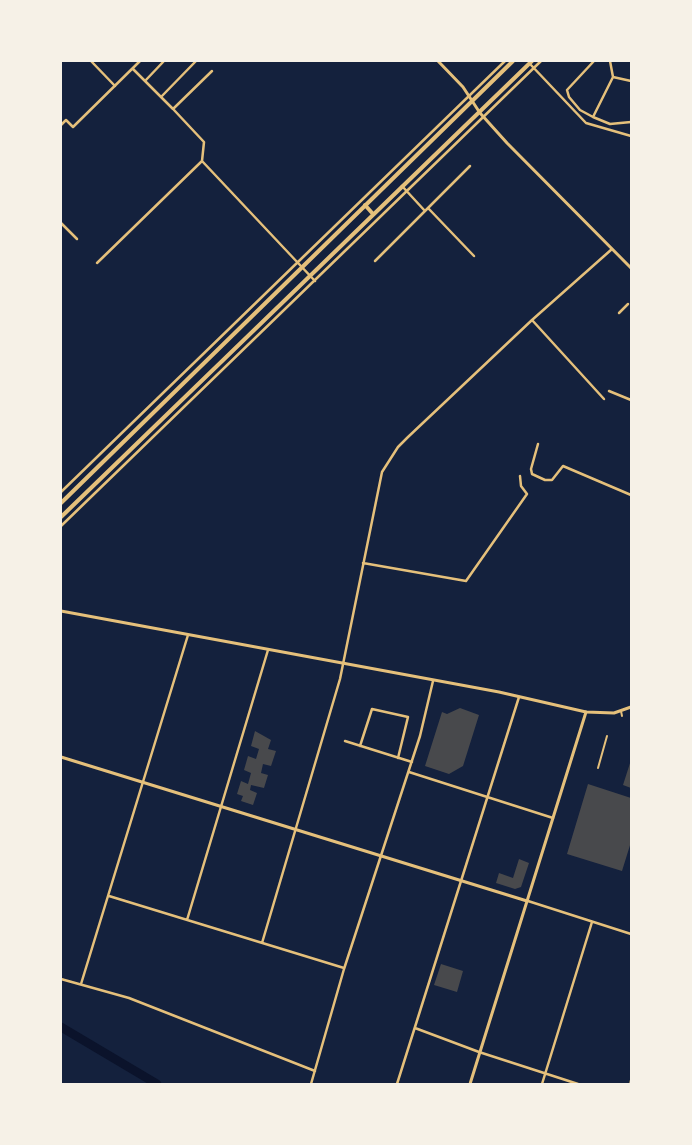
<!DOCTYPE html>
<style>
body{margin:0}
#map{position:relative;width:692px;height:1145px;overflow:hidden;background:#14213d;font-family:"Roboto Condensed",sans-serif}
canvas{display:block}
.frame{position:absolute;inset:0;border:62px solid #f6f1e7;pointer-events:none}
</style>
<div id="map">
<canvas width="692" height="1145"></canvas>
<div class="frame"></div>
</div>
<script>
const c = document.querySelector('canvas').getContext('2d');
c.lineJoin = 'round';
const shape = rows => new Path2D(rows.map(r => 'M' + r).join(''));
function strokePath(path, color, width, dash) { c.strokeStyle = color; c.lineWidth = width; c.lineCap = dash ? 'butt' : 'round'; c.setLineDash(dash || []); c.stroke(path); }
function paint(path, color) { c.fillStyle = color; c.fill(path, 'evenodd'); }
const river = shape([
 [61,1027,157,1084]
]);
const building = shape([
 [460,708,479,715,463,766,449,774,425,766,442,712,447,714],
 [255,731,271,740,268,749,276,751,271,766,263,764,261,773,268,775,264,788,251,785,250,790,257,793,253,805,241,801,243,796,237,794,241,781,248,784,251,773,244,770,248,756,256,759,259,749,251,746],
 [631,760,631,788,623,785],
 [588,784,631,798,631,842,622,871,567,854],
 [519,859,529,863,521,887,515,889,496,883,499,873,513,878],
 [441,964,463,971,457,992,434,985]
]);
const pedestrian = shape([
 [621,711,622,716],
 [598,768,607,736]
]);
const minor = shape([
 [91,61,115,86],
 [594,61,567,90,569,97,580,110,593,117,610,124,631,122],
 [530,64,586,123,631,136],
 [133,69,173,109,212,71],
 [613,77,631,81],
 [145,81,164,61],
 [161,97,196,61],
 [174,110,204,142,202,161],
 [593,117,613,77,610,61],
 [61,125,66,120,73,127,140,61],
 [402,186,425,211],
 [428,208,474,256],
 [61,223,77,239],
 [375,261,470,166],
 [97,263,202,161,315,281],
 [619,313,628,304],
 [532,320,604,399],
 [609,391,631,400],
 [538,444,531,469,532,474,545,480,552,480,563,466,631,495],
 [61,492,505,61],
 [61,526,541,61],
 [363,563,466,581,527,494,521,486,520,476],
 [345,741,412,762],
 [360,746,372,709,408,717,398,758],
 [409,772,553,818],
 [109,896,344,968],
 [528,901,631,934],
 [187,920,268,650],
 [262,943,340,679,382,472,398,447,408,437,532,320,612,249],
 [61,979,129,998,315,1071],
 [81,984,188,635],
 [415,1028,479,1052,578,1084],
 [311,1084,344,969,420,736,433,681],
 [397,1084,519,697],
 [542,1084,592,922]
]);
const tertiary = shape([
 [438,61,463,87,480,113,507,143,631,268],
 [61,757,527,901],
 [470,1084,586,712]
]);
const secondary = shape([
 [61,611,499,692,586,712,614,713,631,707]
]);
const primary = shape([
 [61,503,513,61],
 [61,517,532,61]
]);
const trunk = shape([
 [365,205,373,214]
]);
const rail = shape([
 [629,1084,631,1078]
]);
strokePath(river, '#0b132b', 9);
paint(building, '#48494c');
strokePath(pedestrian, '#e5c07b', 2);
strokePath(minor, '#e5c07b', 2.5);
strokePath(tertiary, '#e5c07b', 3);
strokePath(secondary, '#e5c07b', 3);
strokePath(primary, '#e5c07b', 4);
strokePath(trunk, '#e5c07b', 4);
strokePath(rail, '#918062', 1);
</script>
